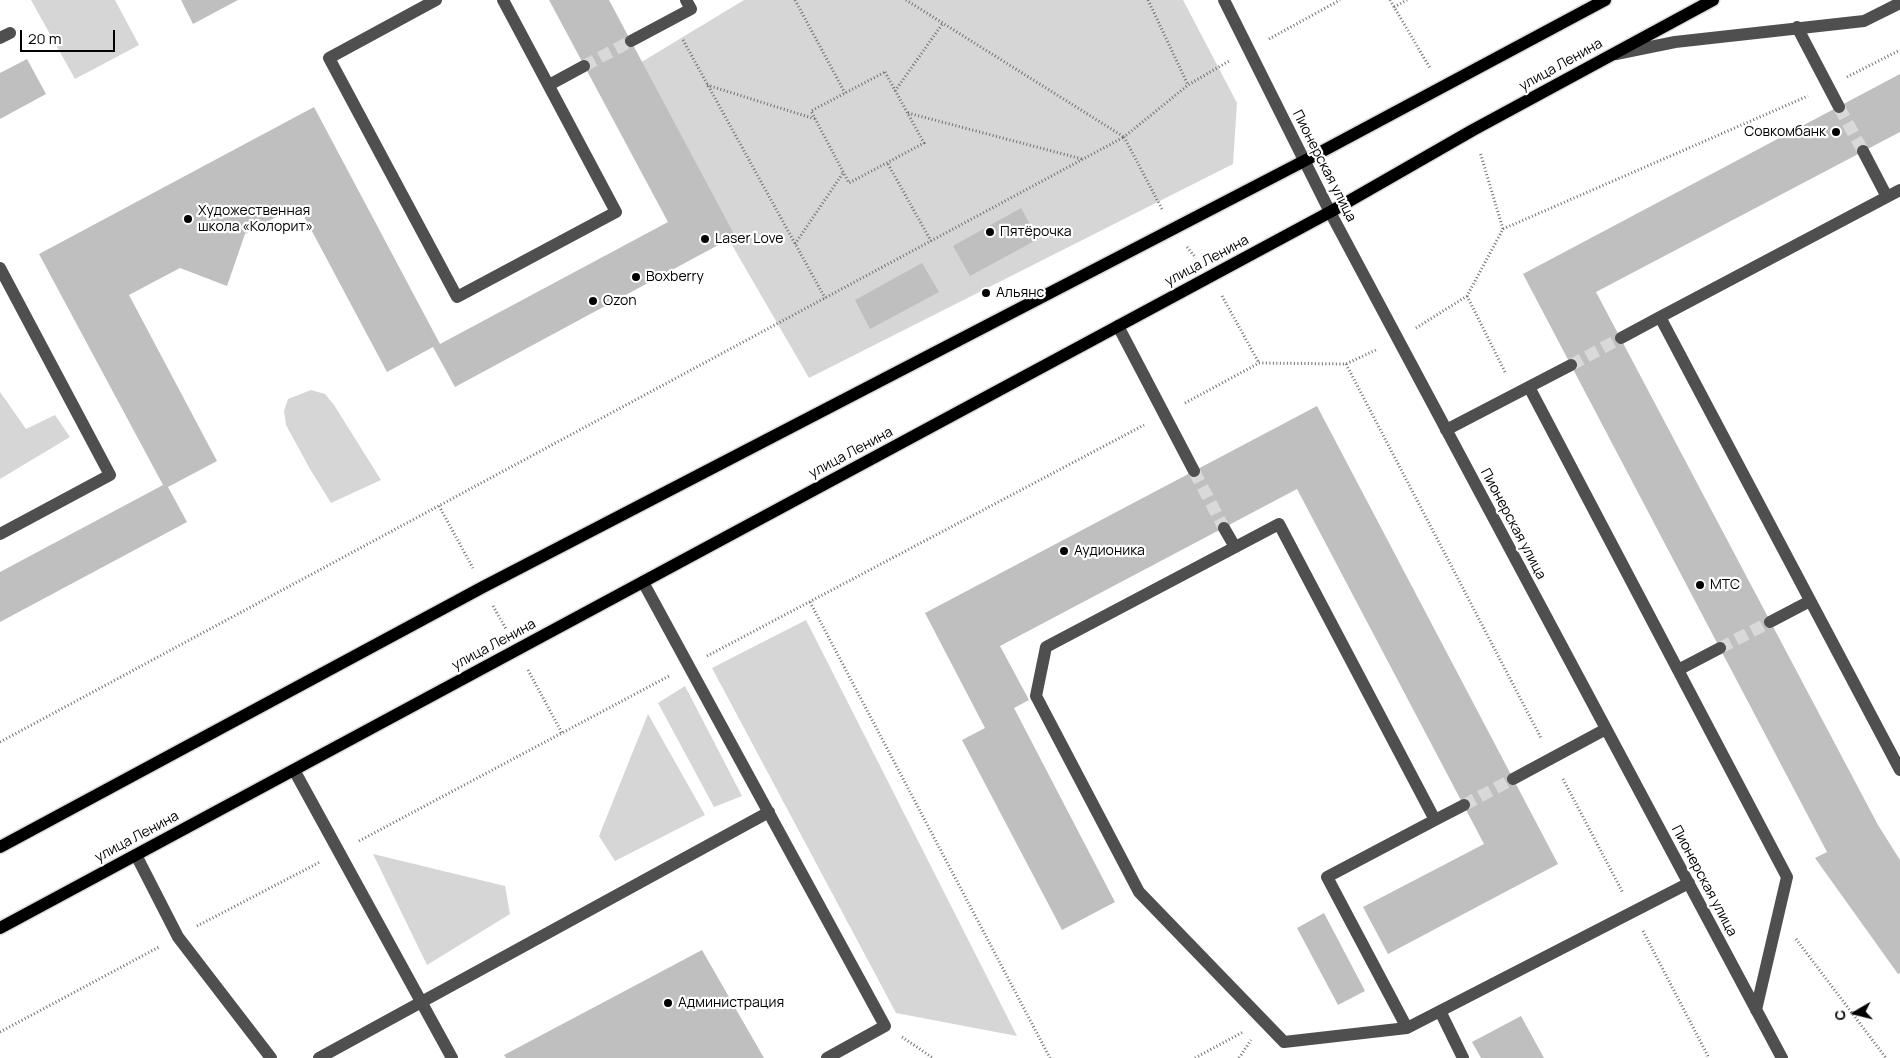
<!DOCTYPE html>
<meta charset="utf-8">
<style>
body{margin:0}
#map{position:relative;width:1900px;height:1058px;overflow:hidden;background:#fff;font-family:Manrope,sans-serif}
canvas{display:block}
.north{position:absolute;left:1830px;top:988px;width:50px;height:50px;-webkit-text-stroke:4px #fff;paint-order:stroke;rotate:262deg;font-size:14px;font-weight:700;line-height:20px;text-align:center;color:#000}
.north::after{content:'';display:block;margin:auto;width:18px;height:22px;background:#000;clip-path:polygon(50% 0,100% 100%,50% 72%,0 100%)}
.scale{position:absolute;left:20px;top:30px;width:95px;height:22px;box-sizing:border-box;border:2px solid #000;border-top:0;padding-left:6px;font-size:15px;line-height:18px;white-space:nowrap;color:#000;-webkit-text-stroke:4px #fff;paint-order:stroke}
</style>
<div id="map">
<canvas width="1900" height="1058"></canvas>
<div class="north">С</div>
<div class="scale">20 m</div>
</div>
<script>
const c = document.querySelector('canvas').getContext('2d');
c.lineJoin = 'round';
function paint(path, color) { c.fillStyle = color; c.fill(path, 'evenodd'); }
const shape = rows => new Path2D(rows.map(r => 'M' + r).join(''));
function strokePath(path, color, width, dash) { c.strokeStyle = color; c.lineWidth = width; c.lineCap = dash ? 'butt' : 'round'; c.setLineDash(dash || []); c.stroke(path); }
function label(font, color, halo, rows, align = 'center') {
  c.font = font + ' Manrope,sans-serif'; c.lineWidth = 4.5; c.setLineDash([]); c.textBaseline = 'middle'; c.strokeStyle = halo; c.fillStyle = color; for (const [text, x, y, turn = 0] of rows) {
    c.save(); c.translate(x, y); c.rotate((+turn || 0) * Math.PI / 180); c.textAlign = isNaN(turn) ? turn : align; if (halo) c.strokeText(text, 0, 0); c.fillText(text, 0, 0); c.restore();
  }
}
const green = shape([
 [31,0,115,0,139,45,75,79],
 [744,0,1183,0,1237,103,1233,164,809,378,630,69],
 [311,390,325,394,334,405,381,480,331,503,310,469,286,425,284,411,288,399],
 [0,392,26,429,55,415,70,437,0,479],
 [806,620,1017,1036,896,1013,712,668],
 [685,686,742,796,714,807,658,703],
 [648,714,705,815,615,861,599,836],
 [373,854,505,886,510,914,427,965]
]);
const building = shape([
 [181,0,238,0,193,24],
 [549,0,609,0,735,236,455,387,433,347,387,372,298,205,245,234,227,286,180,268,129,295,217,461,168,487,187,522,0,622,0,572,163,485,39,254,314,107,440,344,668,222],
 [27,59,46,94,0,119,0,73],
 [1900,74,1900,132,1596,292,1878,825,1900,860,1900,973,1898,974,1815,858,1827,852,1523,274],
 [1021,208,1038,239,970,276,953,246],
 [922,263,939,292,870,329,855,300],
 [1317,406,1558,864,1388,954,1363,907,1484,844,1297,489,1000,646,1029,700,1014,708,1115,902,1062,930,962,740,985,728,925,613],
 [1324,913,1365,991,1338,1005,1297,928],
 [702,950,764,1058,506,1058,504,1055],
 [1521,1016,1544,1058,1481,1058,1472,1042]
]);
const minorTunnel = shape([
 [584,66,631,41],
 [1839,107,1863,151],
 [1571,365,1621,338],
 [1194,471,1224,528],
 [1720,648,1770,622],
 [1464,805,1513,779]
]);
const path = shape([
 [795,0,845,93],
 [1148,0,1188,85],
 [1390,0,1430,68],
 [1394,7,1407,0],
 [1269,39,1340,0],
 [683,40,825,298],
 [885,72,924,143,849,183,811,111,885,72],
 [1847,77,1900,50],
 [707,85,815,119],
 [895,91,943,23],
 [908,113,1082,159],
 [888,164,931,241],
 [1162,209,1124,137,1188,85,1229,61],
 [1503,229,1808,96],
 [795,244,843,173],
 [1187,247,1196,258],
 [1222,296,1259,363],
 [1467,296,1506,374],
 [1416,328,1467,296,1503,229,1480,152],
 [1346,364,1541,738],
 [1185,403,1259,363,1346,364,1378,349],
 [439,506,473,568],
 [810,602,1050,1058],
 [493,606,506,629],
 [707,656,1144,425],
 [528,670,562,733],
 [0,742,1124,137,906,0],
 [1563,779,1623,893],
 [359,841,669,676],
 [197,926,320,862],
 [1643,931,1709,1058],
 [1796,939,1886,1058],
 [0,1032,159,947],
 [902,1037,933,1058],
 [1195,1058,1243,1032],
 [1239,1058,1251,1040]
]);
const minor = shape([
 [436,0,329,58,457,297,616,212,503,0],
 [1224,0,1330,212,1782,1058],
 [1797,27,1839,107],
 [0,38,10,33],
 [631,41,691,9,686,0],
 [1616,54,1675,42,1864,21,1900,3],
 [549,85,584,66],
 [1863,151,1887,197],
 [1900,190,1660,317,1900,770],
 [0,268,110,475,0,534],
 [1118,326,1194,471],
 [1621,338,1660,317],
 [1529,387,1787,877,1756,1010],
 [1446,430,1571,365],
 [1224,528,1235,547],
 [643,582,885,1026,827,1058],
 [1770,622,1810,601],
 [1678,670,1720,648],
 [294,770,452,1058],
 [1513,779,1606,729],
 [1435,820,1464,805],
 [136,855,178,937,271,1058],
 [1440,1011,1463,1058],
 [1407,1028,1327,877,1435,820,1279,524,1046,647,1036,696,1139,892,1284,1042,1407,1028,1689,883],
 [319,1058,769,812]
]);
const major = shape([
 [0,847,483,587,1304,161,1605,0],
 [0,928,1330,212,1473,130,1713,0]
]);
const markers = [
 [1836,132,5,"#000"],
 [188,219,5,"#000"],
 [990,232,5,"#000"],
 [705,239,5,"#000"],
 [636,277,5,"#000"],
 [986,293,5,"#000"],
 [593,301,5,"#000"],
 [1064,551,5,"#000"],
 [1700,585,5,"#000"],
 [668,1003,5,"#000"]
];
const streetNames = [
 ["улица Ленина",1561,65,-29],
 ["Пионерская улица",1324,166,63],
 ["улица Ленина",1207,261,-28],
 ["улица Ленина",851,453,-28],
 ["Пионерская улица",1513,524,62],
 ["улица Ленина",494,645,-28],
 ["улица Ленина",137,837,-28],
 ["Пионерская улица",1704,881,62]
];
const poiNames = [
 ["Совкомбанк",1826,132,"right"],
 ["Художественная",198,211],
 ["школа «Колорит»",198,227],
 ["Пятёрочка",1000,232],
 ["Laser Love",715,239],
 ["Boxberry",646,277],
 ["Альянс",996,293],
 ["Ozon",603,301],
 ["Аудионика",1074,551],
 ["МТС",1710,585],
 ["Администрация",678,1003]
];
paint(green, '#d6d6d6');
paint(building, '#bfbfbf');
strokePath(minorTunnel, '#d9d9d9', 12, [12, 6]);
strokePath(major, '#dbdbdb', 15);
strokePath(path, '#717171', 3, [1, 2.5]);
strokePath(minor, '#4f4f4f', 12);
strokePath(major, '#000', 12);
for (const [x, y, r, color] of markers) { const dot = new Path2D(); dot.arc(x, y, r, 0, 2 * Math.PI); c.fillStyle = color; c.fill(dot); strokePath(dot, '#fff', 2); }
label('14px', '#000', '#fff', streetNames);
label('14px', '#000', '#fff', poiNames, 'left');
</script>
